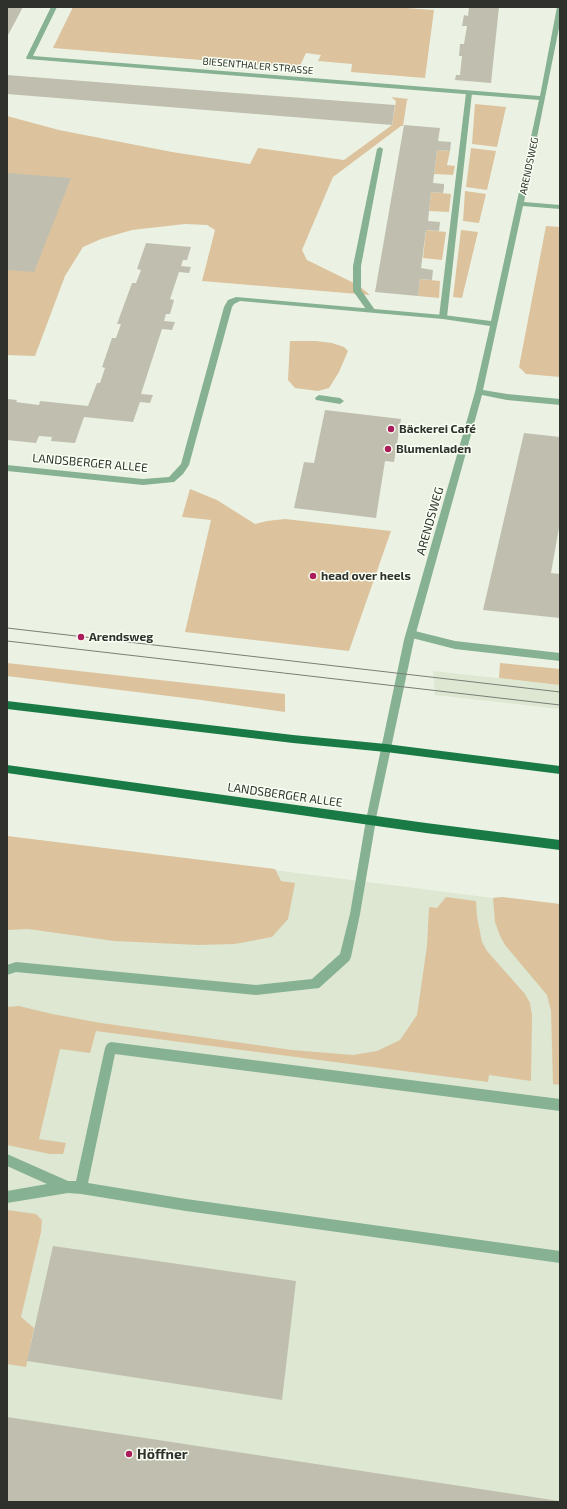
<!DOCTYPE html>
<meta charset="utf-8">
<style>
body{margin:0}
#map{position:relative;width:567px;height:1509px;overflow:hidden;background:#ebf2e3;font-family:"Exo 2",sans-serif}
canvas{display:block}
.frame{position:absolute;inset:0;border:8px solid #2f322c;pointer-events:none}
</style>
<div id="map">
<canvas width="567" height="1509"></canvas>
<div class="frame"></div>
</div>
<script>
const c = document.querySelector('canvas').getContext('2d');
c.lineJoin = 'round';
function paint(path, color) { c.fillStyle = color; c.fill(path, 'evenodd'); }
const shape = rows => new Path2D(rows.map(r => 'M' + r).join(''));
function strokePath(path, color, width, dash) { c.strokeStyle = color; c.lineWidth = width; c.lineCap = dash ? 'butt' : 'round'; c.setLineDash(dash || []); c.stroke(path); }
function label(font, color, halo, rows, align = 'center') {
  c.font = font + ' "Exo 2",sans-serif'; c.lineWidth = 3; c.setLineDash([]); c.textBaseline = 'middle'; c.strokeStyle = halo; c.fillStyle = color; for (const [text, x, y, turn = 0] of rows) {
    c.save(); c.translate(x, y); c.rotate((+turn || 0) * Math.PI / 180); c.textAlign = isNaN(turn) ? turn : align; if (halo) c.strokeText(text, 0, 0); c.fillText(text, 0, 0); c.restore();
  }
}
const built = shape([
 [433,671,560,685,560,709,435,695],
 [7,836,493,898,502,897,560,904,560,1502,7,1502]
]);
const green = shape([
 [73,7,391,7,434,10,425,78,351,72,352,64,318,61,321,55,306,53,299,68,53,48],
 [391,97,409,99,407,100,403,126,401,126,333,177,302,250,307,260,358,285,370,295,202,281,215,230,207,225,185,224,132,230,101,239,83,247,65,276,35,356,7,355,7,116,59,130,172,152,250,164,258,148,344,160,392,125,396,101],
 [475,104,506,107,497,147,472,144],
 [471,148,496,151,487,190,466,187],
 [437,150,450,151,447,165,455,166,453,175,434,174],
 [465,191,486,194,479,223,463,221],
 [431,192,451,194,449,212,429,211],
 [546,226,560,227,560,377,526,374,519,367],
 [426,230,446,232,442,260,423,258],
 [461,230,478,232,462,298,453,297],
 [420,279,440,281,439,298,418,296],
 [290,341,316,341,332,343,344,347,348,351,339,372,329,388,318,391,295,388,288,380],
 [190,489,217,500,255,524,267,521,285,519,391,531,349,651,185,632,211,520,182,517],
 [7,663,285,694,285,712,201,700,7,676],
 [500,663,560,669,560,685,499,678],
 [7,836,275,869,281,881,295,883,288,919,272,937,235,944,199,945,114,941,28,929,7,930],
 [446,897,476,901,477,917,482,942,487,951,525,994,530,1003,532,1015,531,1081,489,1075,488,1082,96,1031,90,1053,60,1049,39,1139,66,1143,63,1154,50,1154,7,1145,7,1007,19,1006,52,1014,101,1023,292,1050,353,1055,377,1051,400,1040,417,1015,427,946,429,907,437,908],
 [502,897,560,904,560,1085,553,1084,551,1011,547,995,505,945,500,936,495,922,493,898],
 [7,1210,36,1214,42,1220,41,1232,21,1317,34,1328,26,1367,7,1364]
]);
const building = shape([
 [7,7,23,7,7,37],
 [469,7,499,7,491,83,455,80,456,75,460,75,462,56,459,56,460,44,464,44,467,26,462,26,464,15,468,16],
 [7,75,223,92,395,105,392,125,7,94],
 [404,125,440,128,438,141,451,142,450,151,437,150,433,183,444,184,444,188,443,193,431,192,428,221,440,222,439,231,426,230,421,268,433,270,432,280,420,279,418,296,375,292],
 [7,173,71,178,34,272,7,270],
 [146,243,191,247,187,260,183,260,181,266,191,267,189,273,179,272,170,299,174,300,170,314,166,314,164,321,175,322,172,330,162,329,141,394,153,395,150,403,140,402,133,422,84,417,75,443,51,441,52,437,39,436,36,443,7,440,7,399,17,400,16,402,39,405,40,401,88,406,97,383,100,383,105,368,102,367,112,338,116,338,121,324,117,324,132,283,136,283,141,270,137,269],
 [325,410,401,419,394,462,385,461,376,518,294,508,304,462,314,463],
 [524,433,560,437,560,522,551,573,560,574,560,618,483,610],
 [53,1246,296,1281,282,1400,27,1361],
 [7,1417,559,1501,559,1502,7,1502]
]);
const lane = shape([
 [469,91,472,93,447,317,443,319,439,317,466,93,469,91],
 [380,147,383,149,361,266,361,290,375,310,371,312,368,312,353,291,353,266,377,149,380,147],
 [319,395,340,398,344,401,340,404,316,400,315,398,319,395],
 [411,630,455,641,560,653,560,661,455,649,408,637,406,634,408,631,411,630],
 [371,816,375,817,376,820,360,914,351,957,349,961,319,988,256,995,16,972,7,975,7,965,16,962,256,985,312,979,340,954,350,914,366,820,367,817,371,816],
 [111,1042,560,1099,560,1111,115,1054,88,1183,186,1199,560,1251,560,1263,186,1211,81,1194,68,1193,7,1203,7,1191,47,1184,7,1166,7,1154,68,1181,76,1181,105,1048,107,1044,111,1042]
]);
const street = shape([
 [51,7,57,7,33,56,540,96,557,7,560,7,560,23,524,202,560,205,560,209,523,206,483,390,507,394,560,399,560,405,507,400,482,395,414,640,375,823,371,824,367,823,366,820,404,640,475,392,490,326,443,319,240,301,234,304,232,307,189,465,183,474,174,482,143,485,7,471,7,465,143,479,169,477,181,464,224,307,228,300,236,297,443,315,491,321,539,100,27,59,26,58,51,7]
]);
const primary = shape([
 [7,701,293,735,386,744,560,766,560,774,386,752,293,743,7,709,7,701],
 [7,765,426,823,560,840,560,850,426,833,7,773,7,765]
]);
const tram = shape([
 [7,628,560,692],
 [7,641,560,705]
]);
const markers = [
 [391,429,4,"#ab1d5a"],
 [388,449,4,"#ab1d5a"],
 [313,576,4,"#ab1d5a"],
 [81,637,4,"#ab1d5a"],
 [129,1454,4,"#ab1d5a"]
];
const farStreetnames = [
 ["BIESENTHALER STRASSE",258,66,5],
 ["ARENDSWEG",529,166,-78]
];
const poiNames = [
 ["Bäckerei Café",399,429],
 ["Blumenladen",396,449],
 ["head over heels",321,576],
 ["Arendsweg",89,637]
];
const streetNames = [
 ["LANDSBERGER ALLEE",90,463,5],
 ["ARENDSWEG",430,521,-74],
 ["LANDSBERGER ALLEE",285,795,8]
];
const nearPoinames = [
 ["Höffner",137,1454]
];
paint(built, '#dde7d2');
paint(green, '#dcc39e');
paint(building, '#c0bfaf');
paint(lane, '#86b192');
paint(street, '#86b192');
paint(primary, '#197a45');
strokePath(tram, '#7a7e75', 1);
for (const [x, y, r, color] of markers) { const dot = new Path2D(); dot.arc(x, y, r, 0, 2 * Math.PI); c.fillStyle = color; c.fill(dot); strokePath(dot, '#f9fff3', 1.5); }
label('10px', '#2f322c', '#f9fff3', farStreetnames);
label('bold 12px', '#2f322c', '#f9fff3', poiNames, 'left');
label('12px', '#2f322c', '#f9fff3', streetNames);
label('bold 14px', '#2f322c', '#f9fff3', nearPoinames, 'left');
</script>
